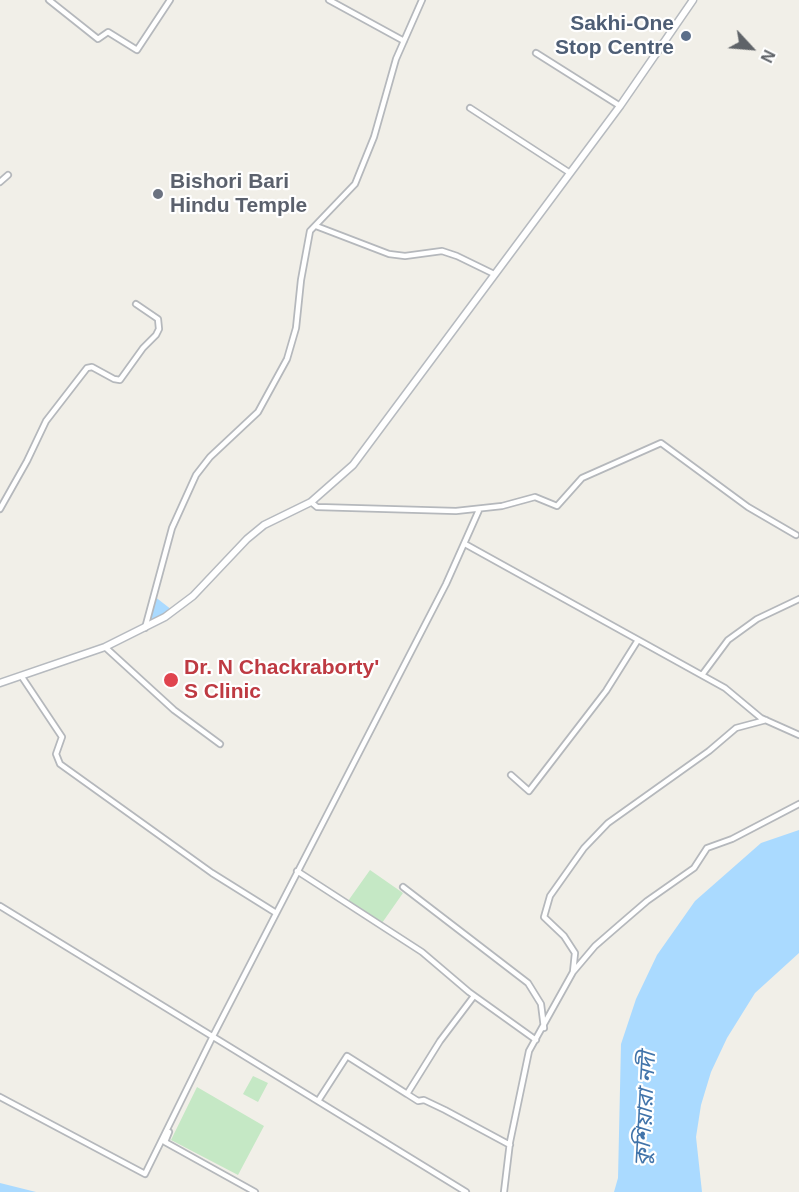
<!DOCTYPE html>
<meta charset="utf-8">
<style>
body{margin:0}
#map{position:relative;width:799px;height:1192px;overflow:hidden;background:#f1efe8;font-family:Arial,sans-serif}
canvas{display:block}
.north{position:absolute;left:721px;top:18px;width:60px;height:60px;-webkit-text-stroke:4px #fff;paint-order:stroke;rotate:116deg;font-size:16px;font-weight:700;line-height:24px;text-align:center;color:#5f6368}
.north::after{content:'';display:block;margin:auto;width:21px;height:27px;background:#5f6368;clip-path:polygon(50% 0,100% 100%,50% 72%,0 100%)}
</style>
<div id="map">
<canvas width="799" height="1192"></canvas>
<div class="north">N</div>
</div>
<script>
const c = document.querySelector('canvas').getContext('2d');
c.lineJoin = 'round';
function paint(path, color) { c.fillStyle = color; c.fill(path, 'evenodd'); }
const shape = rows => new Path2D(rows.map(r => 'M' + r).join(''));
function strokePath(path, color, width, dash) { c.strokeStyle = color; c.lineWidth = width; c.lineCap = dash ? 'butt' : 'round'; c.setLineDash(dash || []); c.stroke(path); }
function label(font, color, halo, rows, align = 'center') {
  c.font = font + ' Arial,"Noto Sans Bengali",sans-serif'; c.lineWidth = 4.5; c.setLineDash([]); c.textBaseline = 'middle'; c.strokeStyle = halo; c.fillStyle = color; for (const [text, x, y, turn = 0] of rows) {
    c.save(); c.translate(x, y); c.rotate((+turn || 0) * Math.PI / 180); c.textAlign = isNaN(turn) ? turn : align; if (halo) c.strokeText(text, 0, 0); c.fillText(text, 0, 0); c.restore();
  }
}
const green = shape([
 [370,870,403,893,382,923,348,901],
 [253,1076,268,1083,258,1102,243,1094],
 [197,1087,264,1126,238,1175,171,1140]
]);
const water = shape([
 [154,596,172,610,147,624],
 [799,830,799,953,755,993,727,1038,711,1072,701,1105,696,1137,702,1192,614,1192,618,1178,621,1044,636,999,657,955,695,901,761,843],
 [0,1183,36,1192,0,1192]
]);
const street = shape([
 [49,0,98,39,108,32,137,50,170,0],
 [329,0,404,41],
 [536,53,620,106],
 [470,108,570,173],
 [0,182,8,175],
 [316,226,389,254,405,256,442,251,457,256,494,274],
 [311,502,317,507,456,511,502,506,535,497,557,506,582,478,661,443,748,507,796,535],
 [0,509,27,461,46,421,87,368,92,367,114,379,120,380,143,348,156,335,159,329,158,319,136,304],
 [465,544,725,688,761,718,799,735],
 [145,628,172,528,196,475,210,457,258,412,287,359,296,328,301,280,310,231,355,184,374,137,396,59,422,0],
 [105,647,174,710,220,744],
 [702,675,728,640,757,619,799,599],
 [22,677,62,737,56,754,60,764,212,873,276,913],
 [511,775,529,791,606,691,638,640],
 [297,871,422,952,469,992,536,1040],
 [403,887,528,983,541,1004,544,1028],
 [0,906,466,1192],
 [573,972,595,946,618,926,647,901,694,868,707,848,732,839,799,804],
 [407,1094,418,1101,424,1100,445,1110,510,1145],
 [0,1097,145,1174,213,1036,446,584,479,510],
 [318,1101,347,1056,407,1094,440,1041,474,996],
 [169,1132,165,1142,255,1192],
 [504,1192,510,1142,529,1051,573,972,575,953,564,936,544,917,550,896,584,848,608,823,709,751,736,728,766,720]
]);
const secondary = shape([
 [0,683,105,647,165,617,193,596,247,539,264,525,311,502,353,465,620,106,693,0]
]);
const markers = [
 [686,36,6,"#5c6f8a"],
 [158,194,6,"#6b7280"],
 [171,680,8,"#e0444e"]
];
const serviceNames = [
 ["Sakhi-One",674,24],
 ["Stop Centre",674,48]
];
const worshipNames = [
 ["Bishori Bari",170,182],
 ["Hindu Temple",170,206]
];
const healthNames = [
 ["Dr. N Chackraborty'",184,668],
 ["S Clinic",184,692]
];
const waterNames = [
 ["কুশিয়ারা নদী",646,1109,-87]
];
paint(green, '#c5e8c5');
paint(water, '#aadaff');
strokePath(street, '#b5b8bc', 8);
strokePath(secondary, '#b6babf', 9);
strokePath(street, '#fff', 4.5);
strokePath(secondary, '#fff', 6);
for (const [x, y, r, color] of markers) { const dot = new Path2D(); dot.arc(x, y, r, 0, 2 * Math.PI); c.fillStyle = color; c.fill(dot); strokePath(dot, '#fff', 2); }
label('bold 21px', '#4e5e75', '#fff', serviceNames, 'right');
label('bold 21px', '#5b616d', '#fff', worshipNames, 'left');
label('bold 21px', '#be3a42', '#fff', healthNames, 'left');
label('italic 22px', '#4174aa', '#fff', waterNames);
</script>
